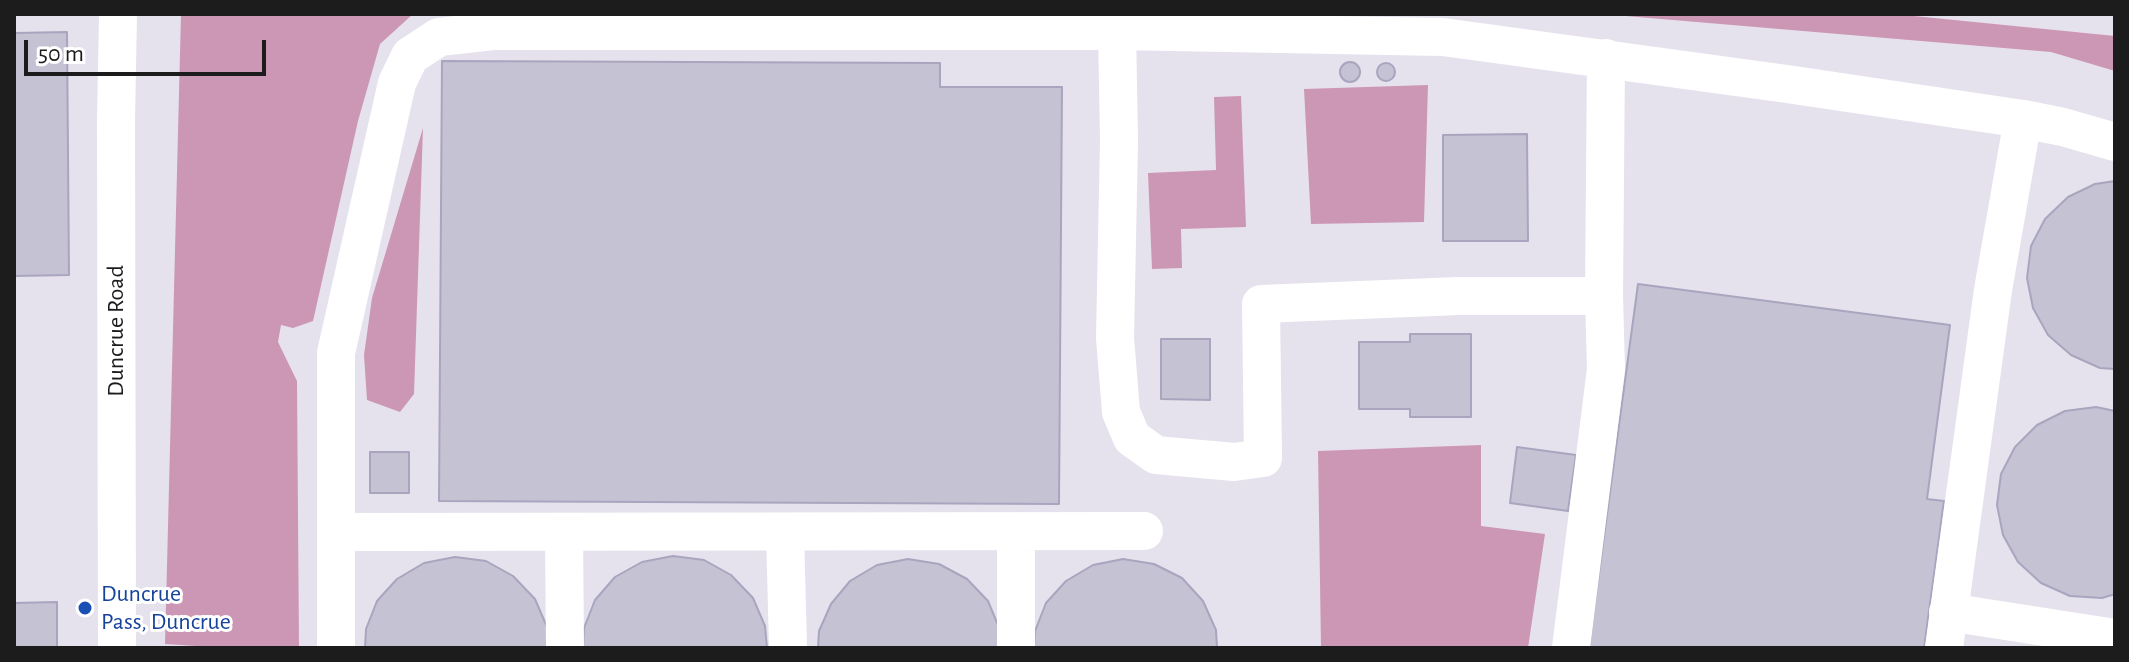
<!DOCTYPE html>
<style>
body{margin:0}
#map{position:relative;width:2129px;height:662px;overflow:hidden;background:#e6e2ed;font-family:"Alegreya Sans",sans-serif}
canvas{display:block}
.frame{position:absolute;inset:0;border:16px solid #1c1c1c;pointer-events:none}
.scale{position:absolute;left:24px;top:40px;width:242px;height:36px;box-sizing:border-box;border:4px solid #1c1c1c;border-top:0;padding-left:10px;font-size:24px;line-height:28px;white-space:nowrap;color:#1c1c1c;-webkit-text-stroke:6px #fff;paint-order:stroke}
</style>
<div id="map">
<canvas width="2129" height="662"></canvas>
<div class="frame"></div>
<div class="scale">50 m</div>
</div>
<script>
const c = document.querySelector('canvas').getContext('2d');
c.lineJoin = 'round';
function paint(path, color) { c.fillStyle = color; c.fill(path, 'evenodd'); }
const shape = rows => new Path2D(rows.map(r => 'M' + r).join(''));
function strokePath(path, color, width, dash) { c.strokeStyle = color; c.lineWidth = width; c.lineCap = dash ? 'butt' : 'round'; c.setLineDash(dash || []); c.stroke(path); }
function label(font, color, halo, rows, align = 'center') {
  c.font = font + ' "Alegreya Sans",sans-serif'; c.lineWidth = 6; c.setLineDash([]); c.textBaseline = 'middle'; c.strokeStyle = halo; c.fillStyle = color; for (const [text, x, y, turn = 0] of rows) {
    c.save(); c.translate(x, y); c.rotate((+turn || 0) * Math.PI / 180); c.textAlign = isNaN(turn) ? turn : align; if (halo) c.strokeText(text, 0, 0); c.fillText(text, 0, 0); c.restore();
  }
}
const forest = shape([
 [181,14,413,14,380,44,358,121,313,321,293,328,281,325,278,342,297,381,299,648,226,648,165,644],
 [1602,14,1894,14,2115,36,2115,71,2051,52],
 [1428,85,1424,222,1311,224,1304,89],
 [1241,96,1246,227,1181,229,1182,268,1152,269,1148,173,1216,170,1214,97],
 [423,128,414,394,400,412,367,400,364,355,372,298],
 [1481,445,1481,526,1545,534,1528,648,1321,648,1318,451]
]);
const building = shape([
 [67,32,69,275,14,276,14,33,67,32],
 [442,61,940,63,940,87,1062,87,1059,504,439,501,442,61],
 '1340 72a10 10 0 1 1 20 0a10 10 0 1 1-20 0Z',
 '1377 72a9 9 0 1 1 18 0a9 9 0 1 1-18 0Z',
 [1527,134,1528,241,1443,241,1443,135,1527,134],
 [2115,181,2115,369,2100,368,2071,355,2048,335,2033,308,2027,278,2031,246,2045,219,2068,197,2095,184,2115,181],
 [1638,284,1950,325,1927,499,1944,501,1924,648,1589,648,1638,284],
 [1410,334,1471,334,1471,417,1410,417,1410,409,1359,409,1359,342,1410,342,1410,334],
 [1161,339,1210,339,1210,400,1161,399,1161,339],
 [2096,407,2115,411,2115,594,2102,598,2070,596,2041,583,2018,562,2003,535,1997,505,2001,474,2015,447,2037,425,2065,411,2096,407],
 [1517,447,1576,455,1568,511,1510,503,1517,447],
 [370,452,409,452,409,493,370,493,370,452],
 [673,556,704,560,731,575,753,598,765,626,767,648,583,648,584,628,595,600,615,577,642,562,673,556],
 [455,557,486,561,513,576,535,599,547,627,549,648,365,648,366,629,377,601,397,579,424,563,455,557],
 [908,559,939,564,967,579,988,601,1000,630,1002,648,818,648,819,631,831,604,850,581,877,565,908,559],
 [1123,559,1154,564,1182,578,1203,601,1216,630,1217,648,1034,648,1035,631,1046,603,1066,581,1093,565,1123,559],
 [57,602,57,648,14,648,14,603,57,602]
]);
const minor = shape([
 [1117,31,1119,140,1115,338,1121,412,1132,438,1156,455,1234,462,1263,458,1261,304,1459,296,1604,296],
 [337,532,1144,531],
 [564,532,565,648],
 [785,532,788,648],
 [1016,532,1016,648],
 [1948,612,2115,638],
 [117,648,116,121,118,14],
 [336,648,336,353,397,83,410,56,439,37,493,31,1117,31,1443,37,1787,84,2023,119,2063,127,2115,142],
 [1571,648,1606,369,1604,296,1606,58],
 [1944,648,1993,290,2023,119]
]);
const markers = [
 [85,608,8,"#1a4fb4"]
];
const streetNames = [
 ["Duncrue Road",116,331,-90]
];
const transitNames = [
 ["Duncrue",101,594],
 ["Pass, Duncrue",101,622]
];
paint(forest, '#cc97b5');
paint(building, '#c5c2d4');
strokePath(building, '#a9a5be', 2);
strokePath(minor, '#fff', 38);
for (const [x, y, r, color] of markers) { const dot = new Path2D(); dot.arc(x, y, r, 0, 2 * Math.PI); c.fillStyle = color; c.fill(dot); strokePath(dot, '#fff', 3); }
label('24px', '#1c1c1c', '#fff', streetNames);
label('24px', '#164399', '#fff', transitNames, 'left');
</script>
